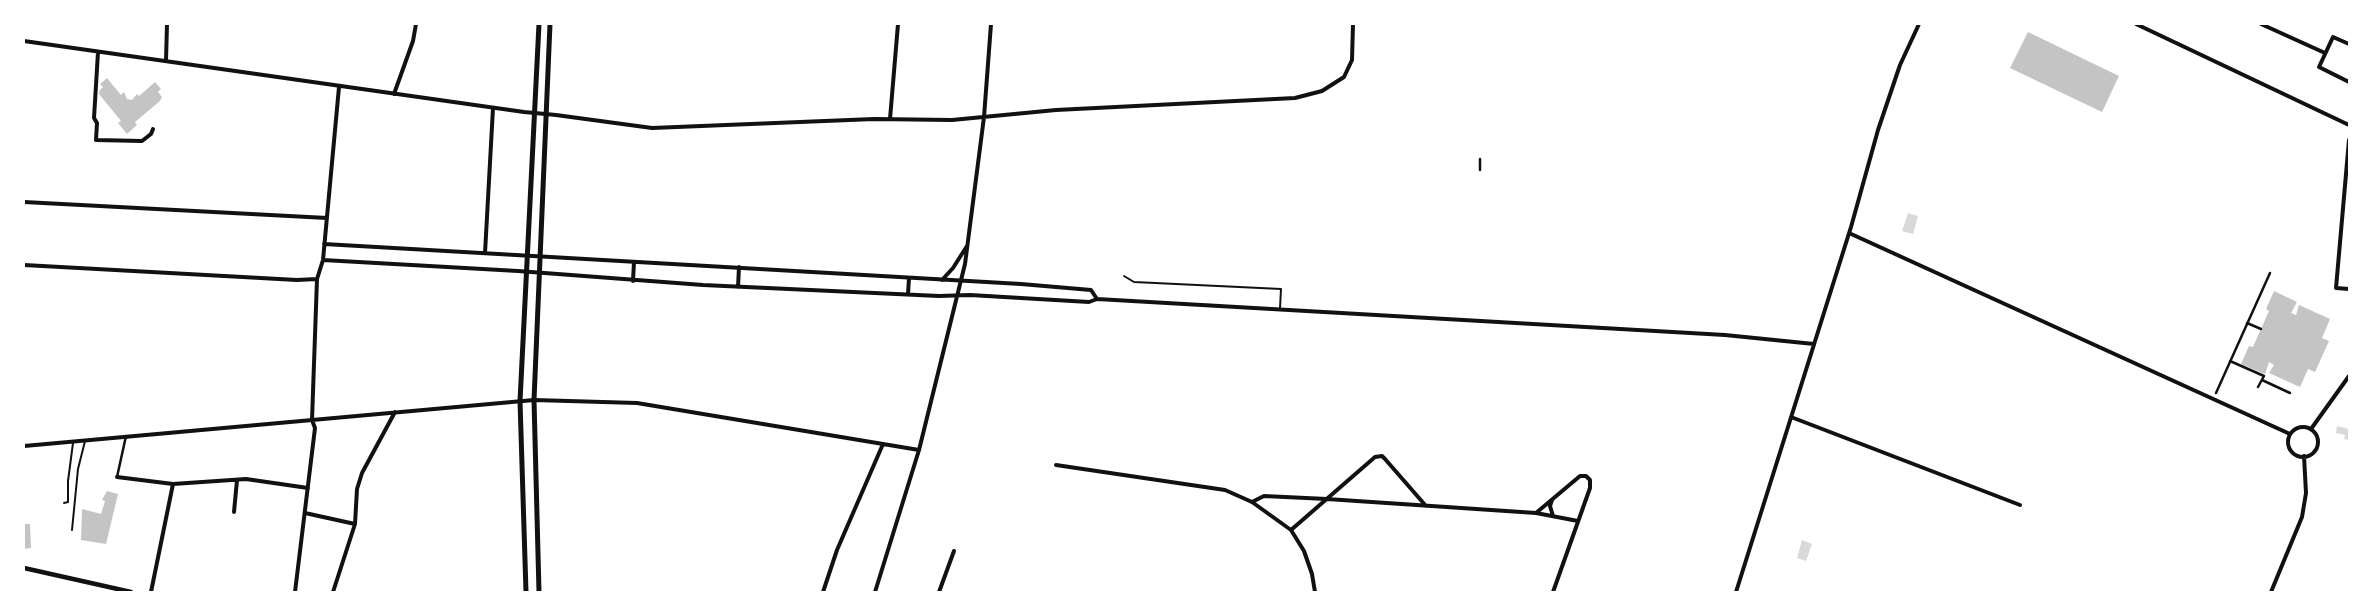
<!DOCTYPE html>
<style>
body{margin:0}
#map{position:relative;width:2373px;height:616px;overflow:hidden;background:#fff;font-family:"IBM Plex Serif",serif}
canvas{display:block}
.frame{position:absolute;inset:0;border:25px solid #fff;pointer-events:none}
</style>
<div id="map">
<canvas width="2373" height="616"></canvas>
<div class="frame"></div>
</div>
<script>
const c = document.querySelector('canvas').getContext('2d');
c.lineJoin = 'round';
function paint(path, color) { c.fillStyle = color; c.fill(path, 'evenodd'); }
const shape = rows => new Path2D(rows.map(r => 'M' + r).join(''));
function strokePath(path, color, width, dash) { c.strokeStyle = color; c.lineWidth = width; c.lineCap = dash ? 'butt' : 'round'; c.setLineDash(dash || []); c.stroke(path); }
const water = shape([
 [1908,213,1918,216,1913,234,1902,231],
 [2337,426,2349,429,2349,440,2344,439,2345,435,2336,433],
 [1802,540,1812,544,1806,561,1797,558]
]);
const building = shape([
 [2028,32,2119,76,2102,112,2010,68],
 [107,78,121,95,124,92,127,99,132,100,137,94,139,96,155,82,161,89,158,92,162,97,160,101,135,122,137,125,127,134,118,123,121,121,99,94,100,90,103,87,100,84],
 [2274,291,2297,302,2291,313,2296,315,2299,305,2330,319,2322,338,2329,341,2315,372,2308,369,2300,387,2269,373,2274,365,2269,362,2265,374,2241,364,2249,346,2253,347,2269,311,2266,309],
 [107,491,118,494,106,544,81,540,82,509,101,514,105,501,102,500],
 [24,524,30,524,31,548,24,549]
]);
const service = shape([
 [1124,276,1134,282,1281,289,1280,308],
 [64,503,68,502,68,481,73,443],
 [72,530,78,469,85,441]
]);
const pedestrian = shape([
 [1480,159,1480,170],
 [2247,323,2261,329],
 [2230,361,2264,376,2258,387],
 [2262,380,2290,393],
 [2216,393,2270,273],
 [117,477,126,436]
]);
const minor = shape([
 [2136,24,2349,125],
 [2261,24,2325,53],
 [24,41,524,112,556,115,652,128,874,119,952,120,1056,110,1295,98,1322,91,1344,77,1352,60,1353,24],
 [2349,44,2333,37,2319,67,2349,82],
 [98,52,94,118,97,123,96,140,142,141,151,134,153,129],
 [166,61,167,24],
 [394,94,413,41,416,24],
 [890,119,898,24],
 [2349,140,2336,288,2349,289],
 [24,202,327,218],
 [1849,233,2290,434],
 [324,244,1021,284,1091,290,1097,299],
 [485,253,493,108],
 [323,260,518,271,703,285,939,296,970,295,1089,302,1097,299,1725,335,1814,344],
 [24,265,297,280,317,279],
 [942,280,953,268,967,246],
 [633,281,634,262],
 [738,287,739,267],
 [908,294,909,278],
 [1791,417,2020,505],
 '2288 442a15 15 0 1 1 30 0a15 15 0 1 1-30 0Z',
 [2311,429,2349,376],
 [24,446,534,400,637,403,919,450],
 [1056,465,1225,490,1252,502,1291,530,1304,551,1312,574,1315,592],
 [117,477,173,484,246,479,308,488],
 [1552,500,1550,506,1553,516],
 [1252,502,1264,496,1327,499,1536,513,1578,521],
 [234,512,237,480],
 [305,513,355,524],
 [1536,513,1580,476,1586,476,1590,480,1590,488,1553,592],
 [1291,530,1375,457,1382,456,1385,459,1426,506],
 [151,592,173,484],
 [295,592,315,428,312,420,317,279,323,260,339,87],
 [333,592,355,524,357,489,362,473,395,412],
 [823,592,837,550,883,444],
 [875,592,919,450,965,264,984,117,991,24],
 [939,592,954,551],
 [1736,592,1851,227,1878,130,1900,65,1919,24],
 [2271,592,2302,517,2306,493,2304,456]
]);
const tertiary = shape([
 [24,568,131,592]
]);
const secondary = shape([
 [526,592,520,401,539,24],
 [539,592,534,400,550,24]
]);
paint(water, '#d9d9d9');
paint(building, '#c4c4c4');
strokePath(service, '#111', 2);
strokePath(pedestrian, '#111', 2.5);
strokePath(minor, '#111', 4);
strokePath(tertiary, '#111', 4.5);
strokePath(secondary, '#111', 5);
</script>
